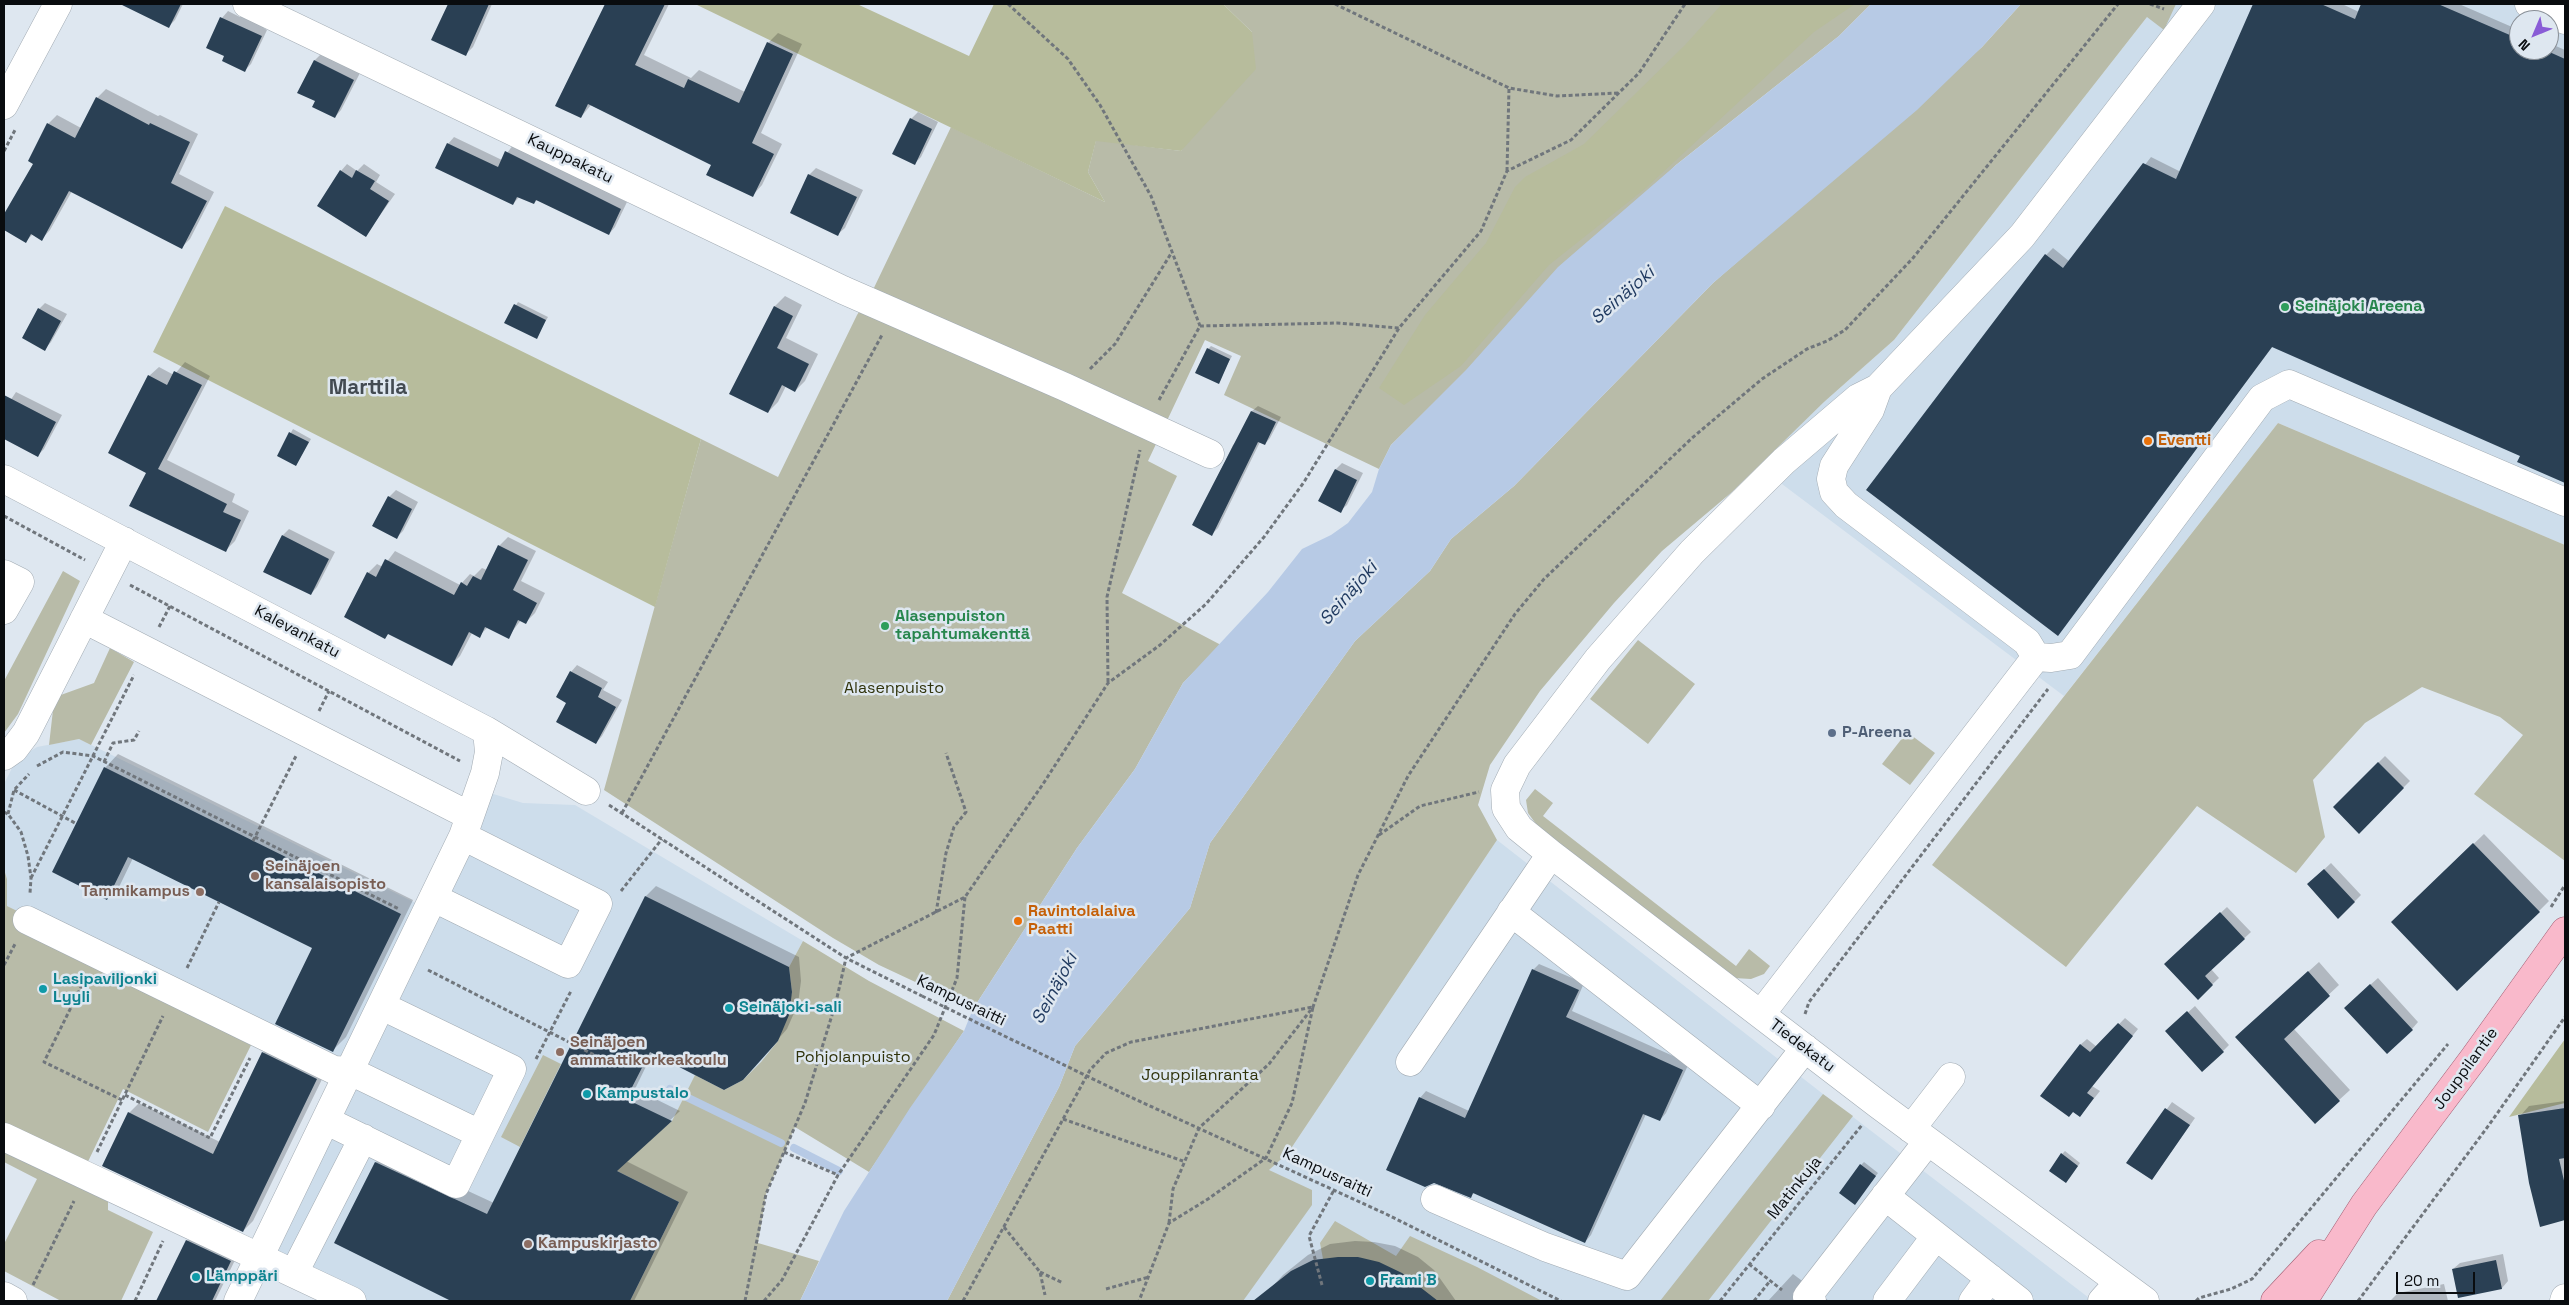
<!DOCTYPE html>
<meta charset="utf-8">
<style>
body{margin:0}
#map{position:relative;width:2569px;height:1305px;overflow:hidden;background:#dee7f0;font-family:"Space Grotesk",sans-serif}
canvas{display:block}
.frame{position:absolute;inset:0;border:5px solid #090c0f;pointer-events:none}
.north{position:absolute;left:2509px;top:10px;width:50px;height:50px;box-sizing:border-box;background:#dee7f0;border:1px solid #898f96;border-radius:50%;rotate:225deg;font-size:14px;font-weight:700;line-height:20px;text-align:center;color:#090c0f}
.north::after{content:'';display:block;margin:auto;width:18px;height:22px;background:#895cd6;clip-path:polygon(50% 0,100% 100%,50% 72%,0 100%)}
.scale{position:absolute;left:2396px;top:1272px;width:79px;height:22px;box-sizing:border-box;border:2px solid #090c0f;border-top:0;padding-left:6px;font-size:15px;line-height:18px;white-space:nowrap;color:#090c0f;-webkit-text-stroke:4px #dee7f0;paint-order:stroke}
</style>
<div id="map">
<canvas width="2569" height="1305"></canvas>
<div class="frame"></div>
<div class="north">N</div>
<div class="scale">20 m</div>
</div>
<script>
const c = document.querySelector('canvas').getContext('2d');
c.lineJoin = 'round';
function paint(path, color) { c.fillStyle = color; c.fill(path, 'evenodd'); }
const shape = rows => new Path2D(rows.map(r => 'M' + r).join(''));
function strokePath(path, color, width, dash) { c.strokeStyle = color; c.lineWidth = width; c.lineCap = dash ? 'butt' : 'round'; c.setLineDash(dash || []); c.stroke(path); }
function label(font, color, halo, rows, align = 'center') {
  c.font = font + ' "Space Grotesk",sans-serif'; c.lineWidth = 5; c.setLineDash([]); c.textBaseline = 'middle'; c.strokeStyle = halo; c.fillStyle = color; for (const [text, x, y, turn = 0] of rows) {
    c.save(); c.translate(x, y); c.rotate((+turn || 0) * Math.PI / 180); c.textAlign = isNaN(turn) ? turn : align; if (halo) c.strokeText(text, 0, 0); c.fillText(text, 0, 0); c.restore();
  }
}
const built = shape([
 [2176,4,2565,4,2565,545,2278,423,2064,696,1758,466,1824,402,1894,340,2147,17],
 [2519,20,2549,20,2549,50,2519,50],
 [79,739,420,905,490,793,523,803,575,805,803,941,789,967,792,992,778,1041,761,1062,743,1080,724,1090,695,1075,672,1121,615,1170,679,1202,630,1301,320,1301,250,1261,341,1070,7,906,7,879,4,869,4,784,16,760,37,747],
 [1497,840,1823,1094,2093,1301,1168,1301,1269,1170,1288,1153]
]);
const green = shape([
 [1223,4,1871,4,1839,36,1676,165,1391,445,1379,469,1224,395,1241,356,1205,340,1148,461,1177,476,1122,593,1221,645,1183,683,1135,769,1077,848,973,1009,879,965,833,938,604,790,701,439,778,477,857,315,871,294,951,127,1105,202,1088,172,1096,140,1181,151,1252,32],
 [2021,4,2176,4,2164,30,2147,17,1894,340,1824,402,1732,492,1662,551,1614,603,1540,691,1490,765,1478,805,1497,840,1288,1153,1269,1170,1312,1190,1312,1205,1243,1301,947,1301,1059,1087,1075,1046,1190,908,1210,843,1355,641,1430,571,1451,539,1514,486,1713,283,1982,47],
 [2278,423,2565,545,2565,861,2474,794,2523,735,2500,717,2422,687,2365,723,2313,780,2325,837,2296,873,2197,806,2066,967,1932,865],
 [63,571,80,581,18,714,4,733,4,681],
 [1638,640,1695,684,1648,744,1590,699],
 [110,648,134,662,91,745,79,739,49,745,53,710,58,696,94,683],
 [1907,732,1935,753,1910,785,1882,764],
 [1535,789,1553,803,1543,816,1736,966,1749,949,1770,966,1764,974,1751,979,1734,978,1539,828,1528,813,1526,800],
 [4,869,7,879,7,906,259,1029,208,1132,123,1089,82,1174,108,1186,108,1210,153,1232,121,1301,61,1301,4,1271,4,1244,37,1179,4,1162],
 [803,941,869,981,964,1031,869,1172,795,1127,766,1194,758,1243,819,1261,800,1301,630,1301,679,1202,615,1170,672,1121,695,1075,724,1090,743,1080,761,1062,778,1041,792,992,789,967],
 [543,1055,561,1064,520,1147,501,1137],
 [1823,1094,1853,1116,1708,1301,1660,1301],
 [1335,1221,1396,1256,1410,1236,1477,1267,1542,1301,1431,1301,1418,1286,1358,1257,1323,1259,1320,1243]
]);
const forest = shape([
 [695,4,857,4,969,56,994,4,1223,4,1252,32,1256,69,1181,151,1096,141,1088,172,1105,202],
 [1722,4,1855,4,1814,32,1646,188,1549,265,1461,366,1404,405,1379,388,1425,315,1486,243,1515,187,1525,177,1584,144,1685,45],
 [225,206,701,439,655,607,153,352],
 [2565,1039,2565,1103,2509,1117]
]);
const water = shape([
 [1871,4,2021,4,1982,47,1917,110,1713,283,1514,486,1451,539,1430,571,1355,641,1210,843,1190,908,1075,1046,1059,1087,947,1301,800,1301,844,1211,910,1108,964,1031,973,1009,1077,848,1135,769,1183,683,1268,592,1302,549,1331,535,1348,523,1372,492,1379,469,1391,445,1466,370,1558,267,1676,165,1839,36]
]);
const shadow = shape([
 [132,4,183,4,175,20,169,26,131,7],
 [449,4,492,4,473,47,466,54,433,39],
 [606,4,669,4,644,55,691,78,699,70,745,92,768,43,778,33,802,44,761,133,782,144,762,185,753,195,713,164,591,105,581,117,557,105],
 [2255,4,2342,4,2359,12,2363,4,2459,4,2519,30,2519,50,2549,50,2549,43,2565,50,2565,481,2519,461,2522,456,2273,346,2058,634,1868,490,2046,255,2053,248,2070,262,2151,157,2181,172],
 [228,11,240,17,246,11,267,21,264,28,267,30,251,64,244,71,226,56,222,18],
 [321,54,360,73,341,110,335,117,317,101,299,92,315,60],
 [106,89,158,116,160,115,198,134,179,174,214,192,190,239,182,247,72,191,50,230,42,239,33,234,26,241,4,229,4,217,34,163,48,124,57,115,81,128,97,98],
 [918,112,938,122,921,157,914,164,911,119],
 [454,137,502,160,513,145,627,202,615,227,609,234,538,199,534,203,520,196,513,204,448,144],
 [347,164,357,171,364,164,380,175,376,182,395,194,366,235,341,171],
 [816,168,863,190,845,228,838,234,791,212,809,175],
 [785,296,802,305,786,338,818,354,805,381,795,391,786,386,778,402,768,412,731,394,775,306],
 [518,302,548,317,536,338,506,322],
 [45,303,67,314,51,342,45,349,39,309],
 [1211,346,1232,356,1218,382,1208,349],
 [185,362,210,376,167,460,235,494,232,502,249,511,235,541,226,550,148,472,149,376,159,367,174,375],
 [16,392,62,415,44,449,38,455,4,438,4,410],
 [1258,406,1281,417,1270,438,1265,444,1260,442,1218,528,1212,534,1194,525,1233,445,1239,439,1252,411],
 [293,429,311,439,296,465,278,455],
 [1342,463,1363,473,1347,505,1340,511,1336,469],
 [396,490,418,502,403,531,397,537,389,497],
 [289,529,335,552,317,587,311,594,283,535],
 [508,537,536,551,521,581,545,593,535,613,526,622,521,620,508,637,488,627,479,636,472,633,460,656,451,665,389,633,385,637,368,573,377,564,383,567,395,551,460,585,470,574,474,576,482,568,487,570,499,546],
 [577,665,608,682,603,690,622,700,602,736,596,743,568,702,571,672],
 [118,754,413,900,346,1037,333,1050,314,947,133,858,120,885,107,898,105,768],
 [2385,756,2410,781,2359,832,2334,807],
 [2484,834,2549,901,2539,911,2403,912],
 [2331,863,2361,895,2354,902,2315,878],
 [656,886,799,957,801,981,798,1004,787,1029,753,1068,653,1052,635,1089,680,1111,626,1161,688,1192,634,1301,454,1301,336,1242,376,1162,386,1153,494,1203,646,896],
 [2227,907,2251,932,2211,969,2219,978,2198,998,2166,964],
 [2319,962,2339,985,2293,1028,2350,1090,2315,1122,2247,1027],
 [1539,964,1584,983,1572,1011,1689,1063,1666,1113,1660,1120,1646,1114,1591,1235,1585,1242,1475,1192,1471,1196,1420,1098,1426,1091,1469,1111,1533,970],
 [2378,978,2418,1022,2412,1029,2352,1001],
 [2195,1006,2229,1045,2223,1051,2174,1025],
 [2125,1018,2138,1029,2092,1086,2100,1091,2080,1116,2080,1045,2087,1039,2097,1047],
 [273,1043,327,1069,253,1221,243,1231,129,1113,139,1103,220,1142,263,1053],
 [2565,1101,2565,1219,2541,1225,2520,1116,2529,1106],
 [2172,1102,2195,1118,2152,1179,2128,1163],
 [2065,1151,2080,1163,2069,1179,2062,1154],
 [1864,1162,1878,1173,1857,1200,1861,1165],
 [195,1233,238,1254,215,1301,157,1301,187,1241],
 [1355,1241,1374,1242,1395,1246,1418,1257,1434,1270,1456,1301,1259,1301,1283,1275,1308,1255,1330,1244],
 [2503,1254,2508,1281,2502,1288,2459,1296,2453,1269,2460,1263],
 [1793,1274,1829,1301,1768,1301],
 [2444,1284,2448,1301,2390,1301,2398,1293]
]);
const stream = shape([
 [670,1089,781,1143],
 [794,1148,839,1171]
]);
const building = shape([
 [120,4,181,4,169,28],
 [448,4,489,4,466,56,431,40],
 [605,4,665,4,635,65,684,88,688,79,739,103,767,42,793,54,752,143,774,154,753,197,706,175,711,165,588,104,581,118,555,106],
 [2253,4,2321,4,2355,19,2361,4,2438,4,2519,39,2519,50,2545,50,2565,59,2565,483,2517,462,2520,456,2272,347,2058,636,1866,490,2045,254,2063,268,2143,163,2176,179],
 [220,17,262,36,245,72,222,61,224,56,206,48],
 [314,60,354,80,335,118,312,107,315,101,297,93],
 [96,97,149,125,150,123,190,142,171,183,207,201,182,249,69,191,42,241,31,234,26,243,4,230,4,214,33,164,28,161,47,123,75,138],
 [910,118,932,129,915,165,892,154],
 [447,143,498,167,505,151,621,209,609,235,536,200,534,204,517,197,513,205,435,168],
 [340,170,352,178,356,170,375,181,370,189,389,201,366,237,317,206],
 [808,174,857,197,838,236,790,213],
 [514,304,546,320,537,339,504,323],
 [774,306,793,316,777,348,809,364,795,392,782,385,768,413,729,394],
 [38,308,61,321,45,351,22,338],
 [1207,348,1230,359,1219,384,1195,373],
 [174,371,202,385,158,469,227,504,223,512,241,520,226,552,129,506,146,473,108,453,148,375,167,385],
 [4,395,56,422,38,457,4,439],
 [1251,411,1276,422,1265,445,1258,442,1212,536,1192,525],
 [289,432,309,442,296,466,277,456],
 [1335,469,1357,480,1341,513,1318,501],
 [388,496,412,509,397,539,372,526],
 [282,535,329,559,311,595,263,572],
 [498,545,528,560,513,590,537,603,526,624,518,620,509,639,485,627,480,638,469,632,452,666,388,634,385,639,344,617,367,572,376,577,385,559,454,595,461,582,467,586,473,576,481,580],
 [570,671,602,688,598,697,616,707,596,744,556,722,566,703,556,697],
 [2378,762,2404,788,2359,834,2333,807],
 [104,767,401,914,333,1052,275,1024,312,948,128,857,107,900,52,872],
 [2473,843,2540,912,2457,991,2391,922],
 [2324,869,2355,902,2338,919,2307,884],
 [645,896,789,967,792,992,789,1015,778,1041,743,1080,724,1090,650,1052,626,1099,672,1121,617,1171,679,1202,630,1301,451,1301,334,1243,375,1162,487,1214],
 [2220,912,2245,939,2205,976,2213,985,2198,1000,2164,964],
 [1532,969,1579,990,1566,1017,1683,1070,1660,1121,1643,1114,1585,1243,1473,1193,1471,1198,1434,1183,1425,1187,1386,1170,1419,1097,1465,1118],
 [2308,971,2330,996,2284,1039,2340,1101,2315,1124,2235,1037],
 [2370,984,2413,1030,2387,1054,2344,1008],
 [2187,1011,2224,1052,2202,1072,2165,1031],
 [2118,1023,2133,1036,2087,1093,2094,1098,2080,1117,2073,1112,2069,1117,2040,1096,2080,1044,2090,1052],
 [262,1052,317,1079,243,1232,102,1166,128,1112,213,1154],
 [2165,1108,2190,1125,2152,1180,2126,1163],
 [2565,1108,2565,1158,2559,1159,2565,1185,2565,1220,2540,1227,2529,1183,2518,1115],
 [2061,1153,2078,1166,2066,1183,2049,1171],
 [1860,1164,1876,1176,1855,1205,1839,1193],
 [186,1240,231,1261,212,1301,156,1301],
 [1338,1257,1358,1257,1379,1262,1402,1273,1438,1301,1253,1301,1291,1271,1313,1260],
 [2496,1260,2502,1289,2458,1298,2452,1269]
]);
const path = shape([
 [1008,4,1068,59,1100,105,1151,196,1200,326],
 [1335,4,1509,88,1557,96,1619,93],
 [2150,4,2164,9],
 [4,151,15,130],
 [1507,171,1509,88],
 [1090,369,1115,344,1172,252],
 [1159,400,1200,326,1337,323,1399,328],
 [4,516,85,560],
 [130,585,460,761],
 [159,627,170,606],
 [1108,682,1107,597,1140,450],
 [319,711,329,691],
 [104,762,113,743,134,740,139,731],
 [37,766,63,752,93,756,399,909],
 [14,790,75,823],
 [609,805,846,958,922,996],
 [4,812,8,814,21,832,28,856,31,878,30,893],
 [622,813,882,335],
 [8,814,14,790,29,774],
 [1379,835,1420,806,1479,792],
 [253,841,296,756],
 [31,878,134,675],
 [621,891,662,839],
 [2551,907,2565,885],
 [936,913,946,853,954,827,966,812,946,753],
 [4,965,15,944],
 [187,968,219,902],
 [428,970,610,1063],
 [85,979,44,1062,122,1100],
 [1805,1014,1809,1002,2048,689],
 [536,1059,571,991],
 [125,1095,210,1138,250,1058],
 [1126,1095,1386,1214,1561,1301],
 [1063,1119,1183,1161],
 [97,1152,163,1016],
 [784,1152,838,1175],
 [1169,1223,1173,1189,1199,1128,1269,1064,1313,1007,1358,875,1408,776,1515,614,1544,579,1692,438,1762,379,1807,349,1827,341,1845,330,1913,258,2118,4],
 [1004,1227,1040,1272,1045,1295],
 [1749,1264,1782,1290],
 [1040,1272,1063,1283],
 [33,1285,74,1201],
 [1322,1285,1309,1236,1334,1190],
 [1106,1289,1149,1277],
 [135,1301,163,1241],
 [745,1301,766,1194,805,1103,836,1002,846,958,965,897,1043,784,1108,683,1160,645,1206,604,1264,537,1304,482,1399,328,1481,231,1507,171,1571,140,1639,73,1685,4],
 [764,1301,782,1280,838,1175,934,1035,957,978,965,897],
 [963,1301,1090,1070,1106,1053,1131,1042,1313,1007,1292,1103,1266,1158,1208,1199,1169,1223,1139,1301],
 [1720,1301,1862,1125],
 [1754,1301,1770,1281],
 [2196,1301,2199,1298,2231,1289,2252,1279,2448,1044],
 [2358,1301,2489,1125,2565,1017]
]);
const minor = shape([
 [247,4,843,290,1065,387,1210,454],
 [2529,4,2565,20],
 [4,105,58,4],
 [4,479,487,731,586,791],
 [4,574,20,582,4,610],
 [84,619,470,816],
 [2036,657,2051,658,2070,655,2262,398,2289,384,2565,502],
 [4,756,14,749,26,733,124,541],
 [434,898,568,964,598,904,463,836],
 [1511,912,1761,1106],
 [27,920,334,1070,350,1071,480,1134],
 [1761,1014,2036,657,2027,642,1846,505,1834,492,1831,479,1834,466,1870,410,1878,388],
 [1410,1062,1551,854],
 [327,1121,456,1184,512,1069,382,1006],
 [1911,1129,1951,1077],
 [4,1137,352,1301],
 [1885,1196,2019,1301],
 [1435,1199,1545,1247,1627,1276,1805,1048],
 [294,1273,363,1138],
 [4,1296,13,1301],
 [238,1301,463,836,485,773,489,752,487,731],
 [1812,1301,1807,1297,1928,1141],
 [1887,1301,1936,1236],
 [1973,1301,1990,1278],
 [2102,1301,2119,1282],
 [2145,1301,1879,1105,1551,854,1519,828,1506,808,1505,790,1517,765,1598,659,1692,552,1784,461,1858,398,1878,388,2022,236,2201,4],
 [2564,1301,2565,1298]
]);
const major = shape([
 [2275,1301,2319,1254],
 [2303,1301,2364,1205,2474,1058,2565,931]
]);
const pathBridge = shape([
 [922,996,1126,1095]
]);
const markers = [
 [2285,307,5,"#2e9e5b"],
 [2148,441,5,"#e8710a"],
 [885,626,5,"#2e9e5b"],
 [1832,733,5,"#5c6f8a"],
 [255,876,5,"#8d6e63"],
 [200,892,5,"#8d6e63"],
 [1018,921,5,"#e8710a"],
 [43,989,5,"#0f9aa8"],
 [729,1008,5,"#0f9aa8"],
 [560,1052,5,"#8d6e63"],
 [587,1094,5,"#0f9aa8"],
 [528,1244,5,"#8d6e63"],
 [196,1277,5,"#0f9aa8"],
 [1370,1281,5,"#0f9aa8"]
];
const streetNames = [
 ["Kauppakatu",570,159,26],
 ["Kalevankatu",297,632,28],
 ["Kampusraitti",961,1001,26],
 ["Tiedekatu",1802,1046,37],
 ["Jouppilantie",2466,1069,-54],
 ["Kampusraitti",1327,1173,25],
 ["Matinkuja",1795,1188,-51]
];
const leisureNames = [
 ["Seinäjoki Areena",2295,307],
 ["Alasenpuiston",895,617],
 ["tapahtumakenttä",895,635]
];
const foodNames = [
 ["Eventti",2158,441],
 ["Ravintolalaiva",1028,912],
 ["Paatti",1028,930]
];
const parkNames = [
 ["Alasenpuisto",894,689],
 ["Pohjolanpuisto",853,1058],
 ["Jouppilanranta",1200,1076]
];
const serviceNames = [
 ["P-Areena",1842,733]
];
const educationNames = [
 ["Seinäjoen",265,867],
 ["kansalaisopisto",265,885],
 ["Tammikampus",190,892,"right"],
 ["Seinäjoen",570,1043],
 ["ammattikorkeakoulu",570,1061],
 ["Kampuskirjasto",538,1244]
];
const cultureNames = [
 ["Lasipaviljonki",53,980],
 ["Lyyli",53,998],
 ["Seinäjoki-sali",739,1008],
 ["Kampustalo",597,1094],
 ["Lämppäri",206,1277],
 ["Frami B",1380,1281]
];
const waterNames = [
 ["Seinäjoki",1623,296,-41],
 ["Seinäjoki",1349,594,-49],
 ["Seinäjoki",1055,989,-62]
];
const districtNames = [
 ["Marttila",368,388]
];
paint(built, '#cdddeb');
paint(green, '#b8bba8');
paint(forest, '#b7bc9c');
paint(water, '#b7cae5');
paint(shadow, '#0003');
strokePath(stream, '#b7cae5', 8);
paint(building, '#2a4054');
strokePath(minor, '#a2abb3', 29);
strokePath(major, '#a25e73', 29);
strokePath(path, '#70767c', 3, [4, 2.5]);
strokePath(minor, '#fff', 28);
strokePath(major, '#f9b9cb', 28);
strokePath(pathBridge, '#70767c', 3, [4, 2.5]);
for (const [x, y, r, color] of markers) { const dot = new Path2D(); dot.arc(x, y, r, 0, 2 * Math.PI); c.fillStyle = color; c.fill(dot); strokePath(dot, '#dee7f0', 2); }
label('16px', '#090c0f', '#dee7f0', streetNames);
label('bold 16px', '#27864d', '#dee7f0', leisureNames, 'left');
label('bold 16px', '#c56008', '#dee7f0', foodNames, 'left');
label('16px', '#30330b', '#dee7f0', parkNames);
label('bold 16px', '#4e5e75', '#dee7f0', serviceNames, 'left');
label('bold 16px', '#785e54', '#dee7f0', educationNames, 'left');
label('bold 16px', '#0d838f', '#dee7f0', cultureNames, 'left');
label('italic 18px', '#1f395f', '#dee7f0', waterNames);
label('bold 21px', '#434b52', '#dee7f0', districtNames);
</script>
